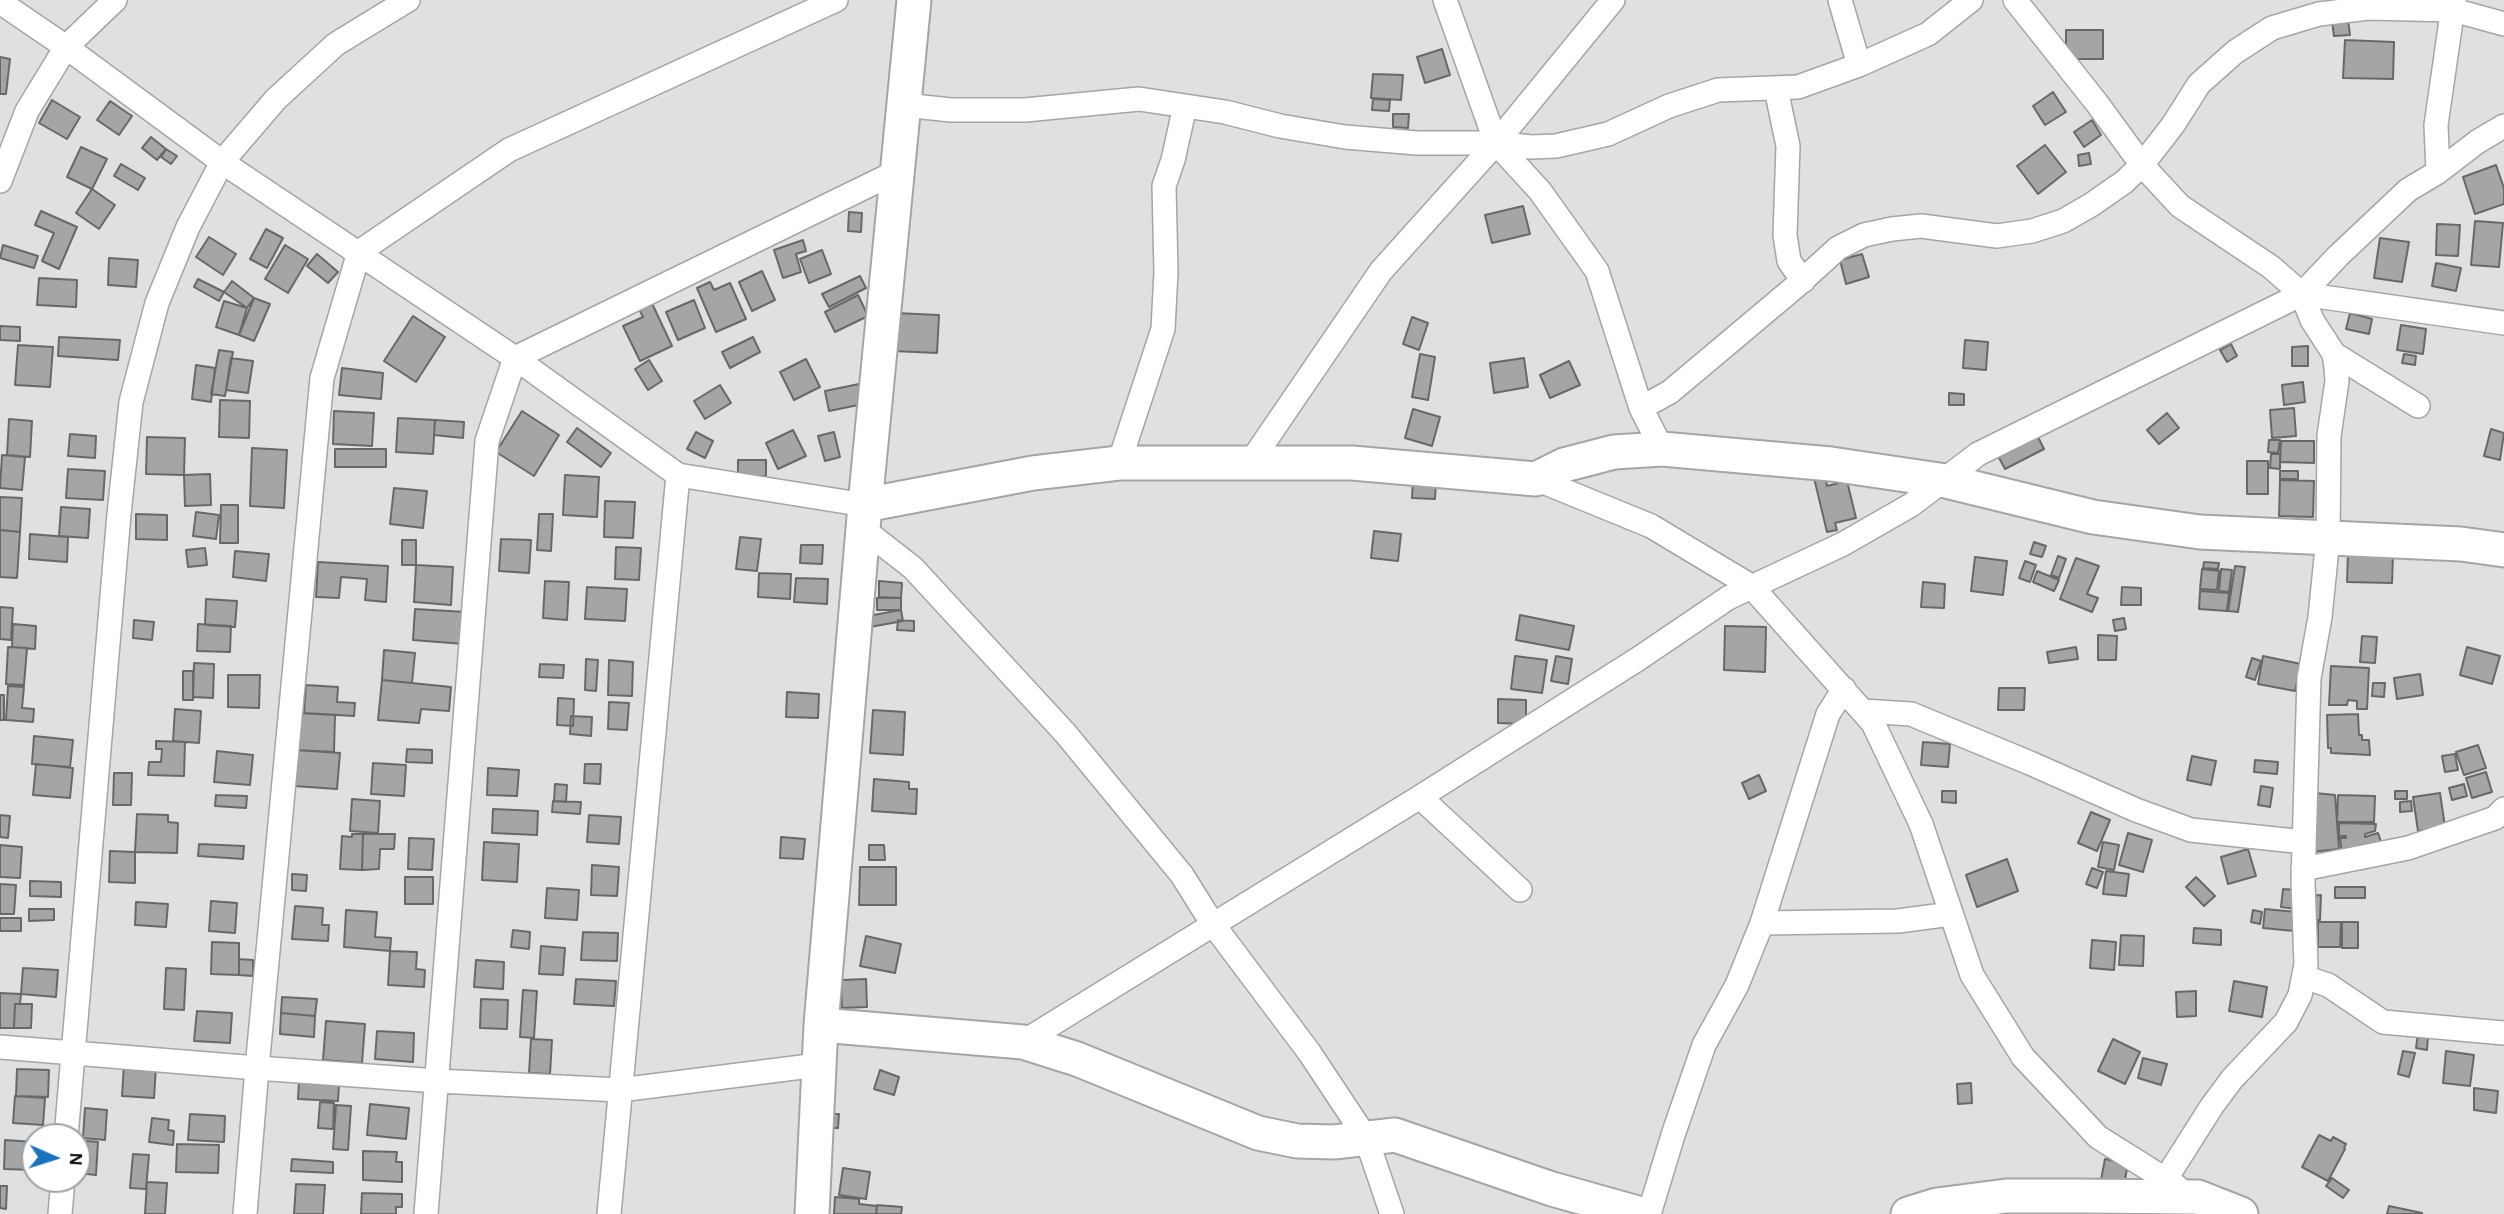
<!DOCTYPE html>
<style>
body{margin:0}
#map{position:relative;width:2504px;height:1214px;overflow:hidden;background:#dfe0e2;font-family:"Alegreya Sans",sans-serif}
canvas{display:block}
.north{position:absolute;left:21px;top:1123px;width:70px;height:70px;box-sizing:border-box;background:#fff;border:2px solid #a0a0a0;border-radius:50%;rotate:93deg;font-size:19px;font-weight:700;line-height:28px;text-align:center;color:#111212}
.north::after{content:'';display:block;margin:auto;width:24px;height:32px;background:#1b73c0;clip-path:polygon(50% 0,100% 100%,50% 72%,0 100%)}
</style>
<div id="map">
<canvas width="2504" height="1214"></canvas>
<div class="north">N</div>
</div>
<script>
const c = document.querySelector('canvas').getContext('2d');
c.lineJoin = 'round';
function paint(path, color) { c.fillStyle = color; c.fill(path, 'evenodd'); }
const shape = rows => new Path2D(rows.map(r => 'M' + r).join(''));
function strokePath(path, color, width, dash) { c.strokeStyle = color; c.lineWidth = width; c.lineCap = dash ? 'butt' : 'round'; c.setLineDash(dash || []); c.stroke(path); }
const building = shape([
 [2348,19,2350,35,2334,36,2332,21,2348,19],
 [2066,30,2103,30,2103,59,2066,59,2066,30],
 [2345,40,2394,42,2393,79,2343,78,2345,40],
 [1442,49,1450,75,1425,83,1417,57,1442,49],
 [0,57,10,59,6,94,0,94,0,57],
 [1373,74,1403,75,1401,100,1371,98,1373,74],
 [2053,92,2066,112,2045,125,2033,106,2053,92],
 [1373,99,1390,100,1389,111,1372,110,1373,99],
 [52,100,80,117,67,139,39,123,52,100],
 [110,101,132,116,119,135,97,120,110,101],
 [1393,114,1409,114,1408,128,1393,127,1393,114],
 [2092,120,2101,135,2084,147,2074,132,2092,120],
 [151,137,166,149,157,160,142,148,151,137],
 [2045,145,2066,172,2038,194,2017,166,2045,145],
 [81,147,107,159,92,189,67,177,81,147],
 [166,149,177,156,171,164,161,157,166,149],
 [2089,153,2091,164,2079,166,2078,155,2089,153],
 [121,164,145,178,138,190,114,176,121,164],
 [2496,165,2504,188,2504,204,2475,214,2463,177,2496,165],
 [92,189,115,205,99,229,76,213,92,189],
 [1523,206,1530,234,1492,243,1485,215,1523,206],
 [41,211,77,227,59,269,42,261,54,233,35,225,41,211],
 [849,212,862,213,861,232,848,231,849,212],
 [2475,221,2503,223,2499,267,2471,265,2475,221],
 [2437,224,2460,225,2458,256,2436,255,2437,224],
 [266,229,283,238,267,268,250,259,266,229],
 [209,237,236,254,223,275,196,257,209,237],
 [2380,238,2409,242,2402,282,2374,278,2380,238],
 [803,240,806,251,796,254,801,272,783,278,774,250,803,240],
 [3,245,38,256,34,268,0,258,3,245],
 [285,245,308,259,288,293,265,279,285,245],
 [822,250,831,274,809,283,800,259,822,250],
 [317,254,338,272,328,283,307,266,317,254],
 [1862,254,1869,277,1846,284,1840,260,1862,254],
 [109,258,138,260,136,287,108,285,109,258],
 [2436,263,2461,268,2456,291,2432,286,2436,263],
 [762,271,775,300,752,311,739,282,762,271],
 [860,276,866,288,829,307,822,294,860,276],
 [39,278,77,280,76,307,37,305,39,278],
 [198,279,224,292,219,301,194,287,198,279],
 [232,281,254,298,247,308,224,292,232,281],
 [710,282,714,290,730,283,746,319,716,332,697,288,710,282],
 [858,295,868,316,835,332,825,312,858,295],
 [254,298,270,304,254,341,239,335,254,298],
 [650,299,672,346,640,361,623,326,643,317,637,305,650,299],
 [694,300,705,328,678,340,666,312,694,300],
 [224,301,247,308,239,335,216,327,224,301],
 [895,313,939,315,937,353,893,351,895,313],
 [2350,313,2372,319,2369,334,2346,329,2350,313],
 [413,316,445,337,416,382,384,361,413,316],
 [1412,317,1428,323,1419,350,1403,344,1412,317],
 [2401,325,2426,329,2423,354,2397,350,2401,325],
 [0,326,20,327,20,341,0,340,0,326],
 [59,337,120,340,118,360,58,356,59,337],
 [753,337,760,352,730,368,722,352,753,337],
 [1965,340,1988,342,1986,370,1963,368,1965,340],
 [2231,344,2237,356,2227,362,2220,350,2231,344],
 [18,345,53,347,50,387,15,385,18,345],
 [2308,346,2308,366,2292,366,2292,347,2308,346],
 [219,350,233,352,225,396,211,394,219,350],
 [1420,354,1435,357,1428,400,1412,397,1420,354],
 [2404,354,2416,356,2415,365,2402,363,2404,354],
 [231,358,253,361,248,393,226,390,231,358],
 [1524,358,1528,387,1494,393,1490,363,1524,358],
 [806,359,820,387,794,400,780,372,806,359],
 [649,360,662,381,648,390,635,369,649,360],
 [1569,361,1580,385,1550,398,1540,375,1569,361],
 [196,365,215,368,211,402,192,399,196,365],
 [342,368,383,373,381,399,339,395,342,368],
 [2303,382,2305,402,2284,405,2282,385,2303,382],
 [859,384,863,404,829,411,825,391,859,384],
 [720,385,731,403,705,419,694,401,720,385],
 [1949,393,1964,394,1964,405,1949,405,1949,393],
 [220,400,250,401,249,438,219,437,220,400],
 [2294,408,2296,436,2272,438,2270,410,2294,408],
 [1413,409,1440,417,1432,446,1405,438,1413,409],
 [334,411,374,413,372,446,333,444,334,411],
 [522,411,559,435,534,476,496,452,522,411],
 [2167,413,2179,428,2159,444,2147,430,2167,413],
 [398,418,435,420,433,454,396,452,398,418],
 [9,419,32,421,30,457,7,455,9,419],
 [435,420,464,422,463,438,434,435,435,420],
 [577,428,611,453,601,467,567,442,577,428],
 [2491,429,2504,433,2500,460,2484,456,2491,429],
 [793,430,806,456,778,469,766,443,793,430],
 [696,432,713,441,705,458,687,449,696,432],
 [834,432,840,457,825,461,818,436,834,432],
 [2036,433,2044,449,2005,469,1997,454,2036,433],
 [70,434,96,436,95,458,68,456,70,434],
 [147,437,185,438,184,475,146,474,147,437],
 [2269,440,2280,440,2278,453,2268,452,2269,440],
 [2281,441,2314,441,2314,463,2280,462,2281,441],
 [252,448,287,450,284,508,250,506,252,448],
 [335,449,386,449,386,467,335,467,335,449],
 [2271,454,2280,454,2280,469,2270,468,2271,454],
 [2,455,25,457,22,490,0,488,2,455],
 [738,460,766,460,766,476,738,476,738,460],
 [2247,461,2268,461,2268,494,2247,494,2247,461],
 [68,469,105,471,103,500,66,498,68,469],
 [2280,471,2298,471,2298,479,2280,479,2280,471],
 [210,474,211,505,185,506,184,475,210,474],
 [565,475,599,477,597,517,563,515,565,475],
 [1825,476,1827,486,1847,481,1856,518,1835,523,1837,530,1827,532,1814,478,1825,476],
 [2280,480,2314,481,2313,517,2279,516,2280,480],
 [1413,481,1436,481,1435,499,1412,498,1413,481],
 [394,488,427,491,423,528,390,524,394,488],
 [0,497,22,498,20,532,0,530,0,497],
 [605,501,635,502,633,538,604,537,605,501],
 [221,505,238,505,238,543,220,543,221,505],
 [61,507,90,509,88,538,59,536,61,507],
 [196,512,219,515,216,539,193,536,196,512],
 [136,514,167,515,167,540,136,539,136,514],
 [539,514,553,514,551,551,537,550,539,514],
 [0,530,20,532,17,578,0,577,0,530],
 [1374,531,1401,534,1398,561,1371,558,1374,531],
 [30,534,68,537,67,562,29,559,30,534],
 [740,537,761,539,757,571,736,569,740,537],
 [501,539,531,540,529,573,499,571,501,539],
 [402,540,416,540,416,565,402,565,402,540],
 [2034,542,2046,546,2042,557,2030,554,2034,542],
 [801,545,823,545,822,564,800,563,801,545],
 [616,547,641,548,639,580,615,579,616,547],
 [205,548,207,565,188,567,186,550,205,548],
 [235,551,269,554,266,581,233,577,235,551],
 [2348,553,2393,555,2392,583,2347,582,2348,553],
 [2058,556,2066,559,2059,578,2051,575,2058,556],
 [1975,557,2007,561,2003,595,1971,591,1975,557],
 [2076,558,2099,566,2087,594,2098,598,2092,612,2060,599,2076,558],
 [2025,561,2036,565,2030,582,2019,578,2025,561],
 [318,562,388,566,386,602,365,600,367,579,341,577,339,598,316,597,318,562],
 [2204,562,2219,563,2218,569,2203,568,2204,562],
 [416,565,453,567,451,605,414,602,416,565],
 [2235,566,2245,567,2238,612,2228,611,2235,566],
 [2202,569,2219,571,2217,590,2200,589,2202,569],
 [2221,569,2232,570,2229,592,2219,591,2221,569],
 [2037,571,2059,580,2054,591,2033,582,2037,571],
 [759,573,791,574,790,599,758,597,759,573],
 [796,578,828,579,827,604,794,602,796,578],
 [545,581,569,582,567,620,543,618,545,581],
 [879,581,902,583,901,598,879,597,879,581],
 [1923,582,1945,584,1944,608,1921,607,1923,582],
 [587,587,627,589,625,621,585,619,587,587],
 [2122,587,2141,588,2141,605,2121,605,2122,587],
 [2200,591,2229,593,2227,611,2199,609,2200,591],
 [877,598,901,598,901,610,877,610,877,598],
 [206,599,237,601,235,627,205,625,206,599],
 [0,607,13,608,11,640,0,639,0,607],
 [415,609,466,612,464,644,413,640,415,609],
 [901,610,903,621,870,627,868,616,901,610],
 [1520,615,1574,626,1569,650,1516,640,1520,615],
 [2124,618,2126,629,2115,631,2113,620,2124,618],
 [134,620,154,622,152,640,133,638,134,620],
 [898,620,914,621,914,631,897,630,898,620],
 [13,624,36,626,35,649,12,647,13,624],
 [198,624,231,626,230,652,197,651,198,624],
 [1725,626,1766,627,1765,672,1724,670,1725,626],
 [2098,635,2117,636,2116,660,2098,660,2098,635],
 [2362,636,2377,637,2375,663,2360,662,2362,636],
 [8,647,27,648,24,685,6,684,8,647],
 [2076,647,2078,659,2049,663,2047,652,2076,647],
 [2467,647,2500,656,2492,684,2460,675,2467,647],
 [384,650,415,653,412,683,382,680,384,650],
 [1515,656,1547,660,1542,693,1511,689,1515,656],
 [1556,656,1572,659,1568,684,1551,681,1556,656],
 [2263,656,2301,664,2295,691,2258,684,2263,656],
 [2252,658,2261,661,2255,680,2246,677,2252,658],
 [586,659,598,660,596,691,585,690,586,659],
 [609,660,633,662,632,696,608,695,609,660],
 [194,663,214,664,213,698,193,697,194,663],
 [540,664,564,665,563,678,539,677,540,664],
 [2331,666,2369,668,2367,709,2357,709,2357,701,2348,700,2347,705,2329,705,2331,666],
 [183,671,193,671,193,700,183,700,183,671],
 [2420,674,2423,695,2397,699,2394,678,2420,674],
 [228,675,260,675,259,708,228,707,228,675],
 [382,680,451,687,449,711,421,709,419,723,378,720,382,680],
 [2373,683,2385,683,2384,697,2372,696,2373,683],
 [306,685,338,687,337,702,355,703,354,716,304,713,306,685],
 [8,686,24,687,22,708,34,709,33,722,6,720,8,686],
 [1999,688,2025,688,2024,710,1998,710,1999,688],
 [787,692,819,694,818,718,786,717,787,692],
 [0,695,4,695,4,720,0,720,0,695],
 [558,698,574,699,573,726,557,725,558,698],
 [1498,699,1526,700,1526,724,1498,723,1498,699],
 [609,702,629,703,627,730,608,729,609,702],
 [175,709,201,711,199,743,173,741,175,709],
 [873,710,905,712,903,755,870,753,873,710],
 [298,713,335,715,334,752,296,750,298,713],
 [2358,714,2359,735,2362,735,2362,740,2369,740,2370,755,2331,753,2331,748,2328,748,2327,715,2358,714],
 [571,716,592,717,591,736,570,734,571,716],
 [34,736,73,740,70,767,32,764,34,736],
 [156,741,185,742,184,776,148,775,149,762,161,762,162,749,156,749,156,741],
 [1923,742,1950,744,1948,767,1921,765,1923,742],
 [2478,745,2486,768,2464,775,2456,752,2478,745],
 [407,749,432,750,432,763,406,762,407,749],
 [296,750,340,753,337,789,294,786,296,750],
 [217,751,253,755,250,785,214,782,217,751],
 [2455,754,2458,770,2445,772,2442,756,2455,754],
 [2192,756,2216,761,2211,785,2187,780,2192,756],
 [2255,760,2278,762,2277,774,2254,772,2255,760],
 [373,763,406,765,404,796,371,794,373,763],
 [36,764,73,768,70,798,33,795,36,764],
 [585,764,601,764,600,784,584,783,585,764],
 [488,768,519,770,517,796,487,795,488,768],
 [2486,772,2492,792,2472,798,2466,778,2486,772],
 [114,773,132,773,131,805,113,805,114,773],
 [1759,775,1766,791,1749,799,1742,783,1759,775],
 [874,779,909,782,909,789,917,789,916,814,872,811,874,779],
 [555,784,567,785,566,802,554,801,555,784],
 [2464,784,2467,796,2452,800,2449,788,2464,784],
 [2261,786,2273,788,2270,807,2258,805,2261,786],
 [1942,791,1956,791,1956,803,1942,802,1942,791],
 [2395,791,2407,791,2407,799,2395,799,2395,791],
 [2315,793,2335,795,2339,849,2311,852,2315,793],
 [2440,793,2445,827,2418,831,2413,797,2440,793],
 [216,795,247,796,246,808,215,806,216,795],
 [2338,795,2375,796,2374,822,2337,822,2338,795],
 [352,799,380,801,378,833,350,831,352,799],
 [553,801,581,802,580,814,552,812,553,801],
 [2411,801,2412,811,2400,812,2400,802,2411,801],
 [493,809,538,811,537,835,492,833,493,809],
 [2091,812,2110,820,2097,851,2078,843,2091,812],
 [137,814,168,815,168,822,178,823,177,853,135,852,137,814],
 [0,815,10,816,8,838,0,837,0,815],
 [589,815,621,817,619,844,587,842,589,815],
 [2339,823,2376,824,2375,831,2365,834,2365,837,2378,833,2384,850,2342,854,2340,838,2346,838,2346,836,2339,836,2339,823],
 [2128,833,2152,840,2143,872,2119,865,2128,833],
 [352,834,363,834,362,870,340,869,342,836,352,837,352,834],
 [363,834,395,834,394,849,380,849,379,869,362,870,363,834],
 [781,837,805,839,803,859,780,858,781,837],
 [409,838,434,839,432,870,408,869,409,838],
 [484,842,519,844,517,882,482,880,484,842],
 [2103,842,2119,845,2114,870,2098,867,2103,842],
 [199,844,244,846,243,859,198,856,199,844],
 [0,845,22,847,20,878,0,877,0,845],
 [869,845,884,845,885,860,869,860,869,845],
 [2248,849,2256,876,2228,884,2221,857,2248,849],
 [110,851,135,852,135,883,109,882,110,851],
 [2007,859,2018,891,1977,907,1966,875,2007,859],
 [592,865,619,867,617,896,591,895,592,865],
 [860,867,896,867,896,905,859,905,860,867],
 [2092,868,2103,872,2097,888,2086,884,2092,868],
 [2106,871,2129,874,2126,896,2103,894,2106,871],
 [292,874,307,875,306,891,292,890,292,874],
 [405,877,433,877,433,904,405,904,405,877],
 [2196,877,2215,896,2204,906,2186,887,2196,877],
 [30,881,61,882,61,897,30,896,30,881],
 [0,884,16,885,14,914,0,914,0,884],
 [2335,887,2365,887,2365,898,2335,898,2335,887],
 [547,888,579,890,577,920,545,918,547,888],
 [2283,889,2298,890,2296,909,2281,907,2283,889],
 [2321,895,2320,920,2309,920,2309,896,2321,895],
 [211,901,237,903,235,933,209,931,211,901],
 [136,902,168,904,166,927,135,925,136,902],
 [295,906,323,908,322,925,329,925,328,941,292,939,295,906],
 [29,909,54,909,54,920,29,921,29,909],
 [2265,909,2296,912,2294,931,2263,928,2265,909],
 [346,910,377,912,375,937,391,938,390,951,344,947,346,910],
 [2253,910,2262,912,2260,924,2251,922,2253,910],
 [0,918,21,918,21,931,0,931,0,918],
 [2318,922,2341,922,2340,947,2318,947,2318,922],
 [2342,922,2358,922,2358,948,2342,948,2342,922],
 [2194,928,2221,930,2221,945,2193,943,2194,928],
 [513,930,530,932,529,949,511,947,513,930],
 [583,932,618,933,617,961,581,960,583,932],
 [2121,935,2144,936,2143,966,2119,965,2121,935],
 [866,936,901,944,895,973,860,966,866,936],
 [2092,940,2116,942,2114,970,2090,968,2092,940],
 [212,942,239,943,239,975,211,974,212,942],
 [541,946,565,948,563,975,539,974,541,946],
 [390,951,417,952,416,969,425,970,424,987,388,985,390,951],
 [239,959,253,960,253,976,239,975,239,959],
 [476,960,504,962,503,989,474,987,476,960],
 [23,968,58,970,56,997,21,994,23,968],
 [166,968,186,969,184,1010,164,1009,166,968],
 [576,979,616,981,614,1006,574,1004,576,979],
 [866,979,867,1007,842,1008,841,980,866,979],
 [2234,981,2267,987,2262,1017,2229,1011,2234,981],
 [523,990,537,991,534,1038,520,1037,523,990],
 [2196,991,2196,1016,2177,1017,2176,992,2196,991],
 [0,993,21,994,20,1004,15,1004,14,1028,0,1028,0,993],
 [282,997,317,999,315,1016,281,1013,282,997],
 [481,999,508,1000,507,1029,480,1028,481,999],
 [15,1004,32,1004,31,1028,14,1028,15,1004],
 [197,1011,232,1013,230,1043,194,1041,197,1011],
 [281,1013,315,1016,314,1037,280,1034,281,1013],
 [326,1021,365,1024,362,1063,323,1060,326,1021],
 [377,1031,414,1033,413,1062,375,1059,377,1031],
 [2418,1034,2428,1036,2427,1050,2416,1048,2418,1034],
 [531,1039,552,1040,550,1074,529,1073,531,1039],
 [2113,1039,2140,1052,2125,1084,2098,1071,2113,1039],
 [2403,1051,2415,1053,2409,1077,2398,1074,2403,1051],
 [2446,1051,2474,1055,2470,1086,2443,1083,2446,1051],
 [2143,1058,2167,1064,2161,1085,2138,1078,2143,1058],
 [124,1064,156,1066,154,1098,122,1096,124,1064],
 [17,1069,49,1070,48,1097,16,1096,17,1069],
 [880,1070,899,1077,894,1095,874,1089,880,1070],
 [299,1081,339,1084,338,1101,298,1099,299,1081],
 [1971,1083,1972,1103,1958,1104,1957,1084,1971,1083],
 [2474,1088,2498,1091,2496,1113,2474,1110,2474,1088],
 [15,1096,45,1098,43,1125,13,1123,15,1096],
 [320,1102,334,1103,333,1129,318,1128,320,1102],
 [370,1104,409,1108,406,1139,367,1135,370,1104],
 [336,1105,351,1106,348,1150,333,1149,336,1105],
 [85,1108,107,1110,105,1140,83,1138,85,1108],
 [190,1114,225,1116,224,1142,188,1140,190,1114],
 [827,1114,839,1114,838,1128,826,1128,827,1114],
 [152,1118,169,1120,168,1130,174,1131,173,1145,149,1142,152,1118],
 [2319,1135,2331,1141,2333,1137,2346,1144,2344,1148,2345,1149,2328,1181,2302,1167,2319,1135],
 [5,1140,35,1142,35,1170,4,1169,5,1140],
 [77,1140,98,1142,96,1175,77,1173,77,1140],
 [177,1144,219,1145,218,1173,176,1172,177,1144],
 [363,1151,397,1152,396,1162,402,1162,402,1182,363,1180,363,1151],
 [133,1154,149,1155,146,1189,130,1188,133,1154],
 [292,1159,333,1162,333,1173,291,1171,292,1159],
 [2105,1159,2128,1164,2124,1184,2101,1180,2105,1159],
 [843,1168,870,1172,866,1199,839,1195,843,1168],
 [2332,1178,2349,1190,2343,1198,2326,1186,2332,1178],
 [147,1182,167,1183,165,1214,145,1214,147,1182],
 [296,1184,325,1185,323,1214,294,1214,296,1184],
 [0,1186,7,1186,6,1209,0,1208,0,1186],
 [362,1193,402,1194,402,1207,396,1207,396,1214,361,1214,362,1193],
 [835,1197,859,1199,859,1204,877,1206,876,1214,834,1214,835,1197],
 [877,1205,902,1207,901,1214,876,1214,877,1205],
 [2389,1206,2422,1213,2422,1214,2387,1214,2389,1206]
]);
const street = shape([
 [1445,0,1496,143,1540,191,1597,271,1641,408,1662,449],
 [1840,0,1859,65],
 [2015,0,2096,102,2142,165,2180,206,2271,267,2302,294,2312,320,2334,354,2336,367,2337,381,2329,436,2328,538,2320,617,2309,678,2303,882,2306,964,2300,995,2286,1022,2232,1079,2212,1106,2165,1180],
 [0,2,66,47,222,162,515,358,678,475,865,505],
 [1776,89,1788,146,1785,235,1789,261,1803,281],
 [904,105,951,110,1025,110,1139,99,1225,112,1280,126,1345,137,1417,143,1496,143,1531,147,1556,146,1608,134,1669,106,1718,90,1798,87,1859,65,1928,34,1971,0],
 [2438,172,2436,125,2454,0],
 [0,181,27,111,66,47,115,0],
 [2302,294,2338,256,2408,190,2438,172,2477,142,2504,126],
 [2334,354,2418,406],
 [1641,408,1670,392,1795,287,1838,248,1864,235,1892,229,1921,226,1997,236,2032,231,2063,221,2091,205,2124,182,2142,165,2173,125,2199,84,2235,52,2272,28,2319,14,2368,8,2453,10,2504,24],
 [1119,463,1163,329,1166,272,1164,186,1173,160,1185,106],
 [1250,463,1381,271,1496,143,1613,0],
 [1536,479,1651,526,1751,586,1873,723,1921,824,1972,975,2023,1057,2098,1137,2176,1186],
 [863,529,913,568,1066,734,1182,875,1212,923,1309,1052,1366,1138,1392,1214],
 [1863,711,1911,714,2030,763,2136,810,2191,830,2304,842],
 [1420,797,1520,890],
 [2303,869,2408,848,2495,818,2504,809],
 [1762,923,1898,921,1951,914],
 [2304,977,2328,985,2383,1022,2504,1033],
 [1023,1042,1420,797,1638,659,1728,598,1843,544,1911,505,1978,454,2302,294,2504,323],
 [0,1047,257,1068,438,1081,620,1090,818,1065],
 [66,1137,119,514,131,402,157,303,188,227,222,162,276,99,336,44,408,0],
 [60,1214,63,1179],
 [245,1214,257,1068,322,378,359,252,509,150,836,0],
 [426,1214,487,441,515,358,896,172],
 [609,1214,678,475],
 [1649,1214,1674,1132,1704,1045,1737,985,1762,923,1828,714,1844,689]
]);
const secondary = shape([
 [865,505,1033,473,1119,463,1352,463,1536,479,1564,465,1614,452,1662,449,1831,464,1946,481,2093,517,2200,532,2461,544,2504,550],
 [821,1025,1023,1042,1077,1059,1258,1133,1297,1141,1334,1142,1395,1135,1552,1189,1641,1214],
 [812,1214,821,1025,865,505,914,0],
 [1908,1214,1937,1205,2006,1196,2078,1196,2198,1197,2241,1214]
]);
paint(building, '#a4a5a6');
strokePath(building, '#676869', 2);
strokePath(street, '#a3a5a6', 26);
strokePath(secondary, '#a3a5a6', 37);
strokePath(street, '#fff', 23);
strokePath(secondary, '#fff', 33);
</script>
